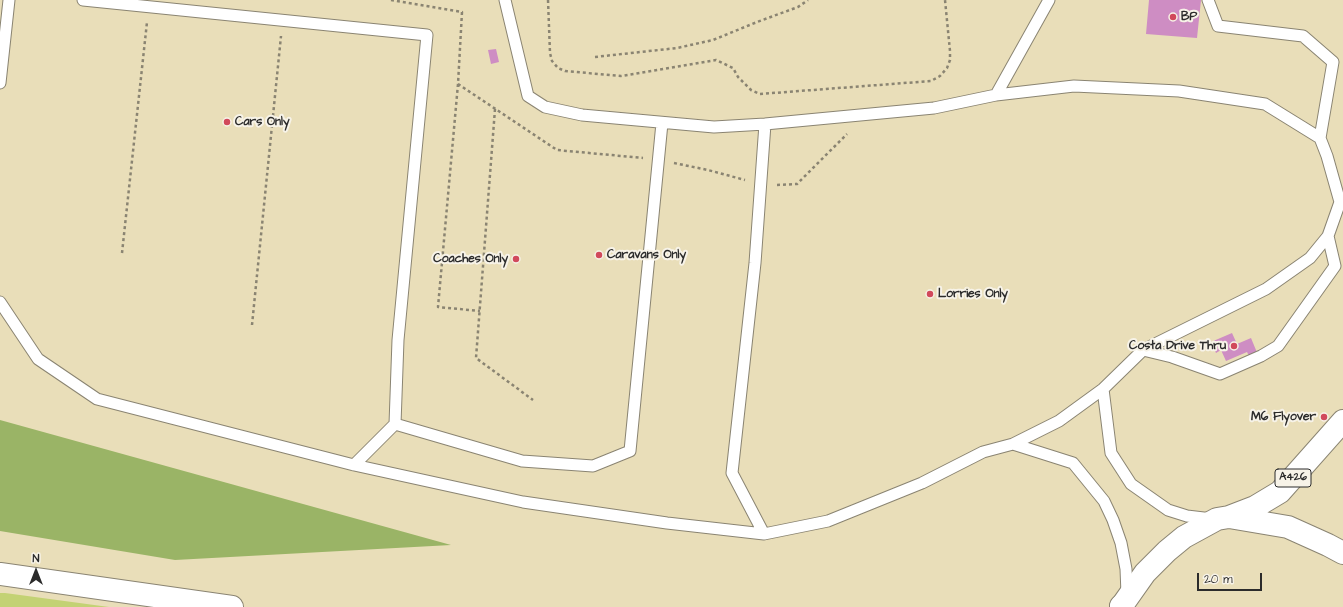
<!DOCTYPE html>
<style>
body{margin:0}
#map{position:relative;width:1343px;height:607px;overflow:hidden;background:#e9deb9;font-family:"Architects Daughter",sans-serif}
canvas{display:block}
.north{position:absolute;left:16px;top:551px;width:40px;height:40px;-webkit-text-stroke:3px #f7f3e8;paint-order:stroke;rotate:0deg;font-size:11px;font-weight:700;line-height:16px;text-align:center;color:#2b2b2b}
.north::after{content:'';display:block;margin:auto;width:14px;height:18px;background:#2b2b2b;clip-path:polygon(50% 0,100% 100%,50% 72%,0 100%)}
.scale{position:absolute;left:1197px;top:573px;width:65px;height:18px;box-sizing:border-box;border:2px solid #2b2b2b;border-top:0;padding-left:5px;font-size:12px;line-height:14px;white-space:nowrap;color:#2b2b2b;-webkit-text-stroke:3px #f7f3e8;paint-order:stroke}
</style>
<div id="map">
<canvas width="1343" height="607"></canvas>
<div class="north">N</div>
<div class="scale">20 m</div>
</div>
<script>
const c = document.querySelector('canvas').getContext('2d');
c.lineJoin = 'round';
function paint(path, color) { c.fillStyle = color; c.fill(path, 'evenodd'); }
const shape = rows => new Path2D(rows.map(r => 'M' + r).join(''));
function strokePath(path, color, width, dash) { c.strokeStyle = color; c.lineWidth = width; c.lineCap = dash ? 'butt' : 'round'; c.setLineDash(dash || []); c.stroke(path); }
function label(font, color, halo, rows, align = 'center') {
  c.font = font + ' "Architects Daughter",sans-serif'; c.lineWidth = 4; c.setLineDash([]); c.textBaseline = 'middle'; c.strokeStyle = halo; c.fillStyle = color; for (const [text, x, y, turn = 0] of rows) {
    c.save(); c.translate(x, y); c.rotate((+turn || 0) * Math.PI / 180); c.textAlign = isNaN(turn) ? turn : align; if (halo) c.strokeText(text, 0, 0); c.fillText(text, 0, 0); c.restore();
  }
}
const green = shape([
 [0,593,5,593,109,607,0,607]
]);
const forest = shape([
 [0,420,451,545,175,560,0,531]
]);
const building = shape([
 [1149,0,1201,0,1197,38,1146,34],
 [496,49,499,62,491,64,488,50],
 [1232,333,1237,344,1251,338,1258,355,1250,358,1247,352,1226,361,1221,350,1216,353,1211,342]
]);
const path = shape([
 [391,0,462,12,458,84,557,150,643,158],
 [548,0,550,53,552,61,558,68,565,71,621,76,716,60,733,68,738,77,751,90,760,94,931,81,940,76,947,68,950,60,950,51,945,0],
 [595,57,677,48,713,40,757,22,798,7,808,0],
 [458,84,438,307,480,311],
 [495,109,476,358,533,400],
 [674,163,708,170,745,180],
 [777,185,797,184,847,134],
 [122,253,147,22],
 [252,325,281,36]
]);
const service = shape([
 [83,0,427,35,398,340,395,424,354,465],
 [1208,0,1218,26,1303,36,1333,62,1320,138],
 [0,83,9,0],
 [996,95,1049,0],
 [0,302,38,359,97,399,354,465,523,502,667,523,764,534,828,521,922,483,983,452,1013,444,1059,421,1103,389,1143,350,1266,289,1310,258,1328,236,1340,202,1327,156,1320,138,1265,104,1179,91,1074,86,996,95,934,108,765,124,714,127,582,115,545,107,528,96,505,0],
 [1143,350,1172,357,1220,374,1261,356,1278,346,1335,266,1328,236],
 [1103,389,1111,453,1131,484,1168,510,1187,516,1212,519],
 [395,424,522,461,593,466,630,451,662,123],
 [1013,444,1073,463,1104,501,1113,520,1121,543,1126,569,1127,594],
 [764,534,732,473,755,263,765,124]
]);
const trunk = shape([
 [1229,517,1255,507,1280,492,1343,421],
 [1121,607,1145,573,1167,551,1184,537,1217,519,1229,517,1288,527,1328,545,1343,553]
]);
const motorway = shape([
 [0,574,232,607],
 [1121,607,1121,606]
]);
const markers = [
 [1173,17,4,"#d1495b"],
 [227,122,4,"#d1495b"],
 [599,255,4,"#d1495b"],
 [516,259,4,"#d1495b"],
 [930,294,4,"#d1495b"],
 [1234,346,4,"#d1495b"],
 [1324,417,4,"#d1495b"]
];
const shields = [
 [1293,478,36]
];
const shieldNames = [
 ["A426",1293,478]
];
const poiNames = [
 ["BP",1181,17],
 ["Cars Only",235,122],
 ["Caravans Only",607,255],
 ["Coaches Only",508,259,"right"],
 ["Lorries Only",938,294],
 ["Costa Drive Thru",1226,346,"right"],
 ["M6 Flyover",1316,417,"right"]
];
paint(green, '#c3d274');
paint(forest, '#9ab466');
paint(building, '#ce8dc3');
strokePath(service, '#8a8472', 13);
strokePath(trunk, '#8a8472', 24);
strokePath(motorway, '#8a8472', 24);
strokePath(path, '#8a8472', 2.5, [3, 3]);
strokePath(service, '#fff', 11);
strokePath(trunk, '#fff', 22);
strokePath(motorway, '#fff', 22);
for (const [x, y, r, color] of markers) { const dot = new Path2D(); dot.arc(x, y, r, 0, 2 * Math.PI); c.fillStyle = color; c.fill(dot); strokePath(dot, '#f7f3e8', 1.5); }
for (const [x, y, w] of shields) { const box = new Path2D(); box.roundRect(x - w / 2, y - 9, w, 18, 3); c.fillStyle = '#f7f3e8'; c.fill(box); strokePath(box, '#2b2b2b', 1); }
label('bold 11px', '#2b2b2b', null, shieldNames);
label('bold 12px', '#2b2b2b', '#f7f3e8', poiNames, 'left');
</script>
